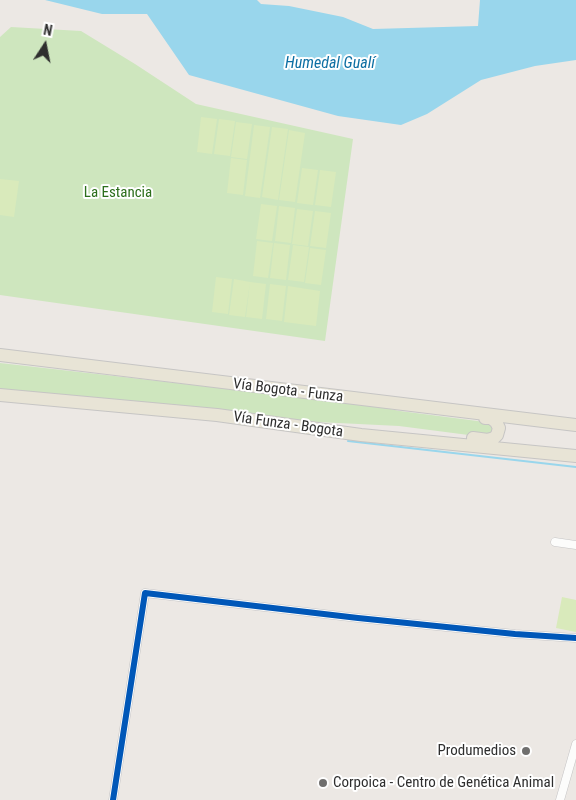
<!DOCTYPE html>
<meta charset="utf-8">
<style>
body{margin:0}
#map{position:relative;width:576px;height:800px;overflow:hidden;background:#ece8e4;font-family:"Roboto Condensed",sans-serif}
canvas{display:block}
.north{position:absolute;left:20px;top:20px;width:50px;height:50px;-webkit-text-stroke:4px #fff;paint-order:stroke;rotate:11deg;font-size:14px;font-weight:700;line-height:20px;text-align:center;color:#2e2e2e}
.north::after{content:'';display:block;margin:auto;width:18px;height:22px;background:#2e2e2e;clip-path:polygon(50% 0,100% 100%,50% 72%,0 100%)}
</style>
<div id="map">
<canvas width="576" height="800"></canvas>
<div class="north">N</div>
</div>
<script>
const c = document.querySelector('canvas').getContext('2d');
c.lineJoin = 'round';
function paint(path, color) { c.fillStyle = color; c.fill(path, 'evenodd'); }
const shape = rows => new Path2D(rows.map(r => 'M' + r).join(''));
function strokePath(path, color, width, dash) { c.strokeStyle = color; c.lineWidth = width; c.lineCap = dash ? 'butt' : 'round'; c.setLineDash(dash || []); c.stroke(path); }
function label(font, color, halo, rows, align = 'center') {
  c.font = font + ' "Roboto Condensed",sans-serif'; c.lineWidth = 4; c.setLineDash([]); c.textBaseline = 'middle'; c.strokeStyle = halo; c.fillStyle = color; for (const [text, x, y, turn = 0] of rows) {
    c.save(); c.translate(x, y); c.rotate((+turn || 0) * Math.PI / 180); c.textAlign = isNaN(turn) ? turn : align; if (halo) c.strokeText(text, 0, 0); c.fillText(text, 0, 0); c.restore();
  }
}
const green = shape([
 [11,27,81,31,135,64,196,104,353,139,325,341,0,295,0,37],
 [0,363,370,405,400,411,485,422,490,423,493,432,484,437,399,426,298,421,0,390]
]);
const pitch = shape([
 [201,117,217,119,212,154,197,152],
 [219,119,235,121,230,156,214,154],
 [236,122,252,124,247,159,231,157],
 [254,125,270,127,260,198,245,196],
 [272,127,288,129,278,200,262,197],
 [289,130,305,133,295,202,279,200],
 [231,158,247,160,243,195,227,193],
 [302,168,318,170,313,205,297,203],
 [320,170,336,172,331,207,315,205],
 [0,179,19,181,14,217,0,215],
 [261,204,277,206,272,241,256,239],
 [279,206,295,208,291,243,275,241],
 [297,209,313,211,308,246,292,244],
 [315,211,331,213,326,248,310,246],
 [257,241,273,243,268,278,253,276],
 [274,243,290,245,286,280,270,278],
 [293,245,309,247,304,282,288,280],
 [310,248,326,250,321,285,305,283],
 [216,277,232,279,228,314,212,312],
 [234,279,250,282,245,317,229,315],
 [250,282,266,284,262,319,246,317],
 [270,284,286,286,282,321,266,319],
 [288,286,320,291,316,326,284,322],
 [562,597,576,600,576,632,556,628]
]);
const water = shape([
 [45,0,257,0,261,4,289,6,343,17,373,29,478,26,480,0,576,0,576,60,535,66,481,80,427,114,401,125,338,116,189,75,147,14,102,14]
]);
const stream = shape([
 [348,441,576,467]
]);
const street = shape([
 [555,542,576,545],
 [113,800,145,593,358,618,515,634,576,638],
 [560,800,576,744]
]);
const primary = shape([
 [0,355,576,425],
 [0,395,217,415,361,435,576,456],
 [473,438,488,440,494,438,497,435,499,428,496,422,491,418,485,418]
]);
const cycleway = shape([
 [113,800,145,593,358,618,515,634,576,638]
]);
const markers = [
 [526,751,5,"#706f6e"],
 [323,783,5,"#706f6e"]
];
const parkNames = [
 ["La Estancia",118,193]
];
const streetNames = [
 ["Vía Bogota - Funza",288,391,7],
 ["Vía Funza - Bogota",288,425,8]
];
const poiNames = [
 ["Produmedios",516,751],
 ["Corpoica - Centro de Genética Animal",333,783,"left"]
];
const waterNames = [
 ["Humedal Gualí",330,64]
];
paint(green, '#cee6be');
paint(pitch, '#d9eabb');
paint(water, '#99d6ec');
strokePath(stream, '#99d6ec', 2);
strokePath(street, '#c5c4c5', 9);
strokePath(primary, '#c6c5c4', 14);
strokePath(street, '#fcfcfb', 8);
strokePath(primary, '#e8e4d6', 12);
strokePath(cycleway, '#0057b8', 6);
for (const [x, y, r, color] of markers) { const dot = new Path2D(); dot.arc(x, y, r, 0, 2 * Math.PI); c.fillStyle = color; c.fill(dot); strokePath(dot, '#fff', 2); }
label('15px', '#2c6e1b', '#fff', parkNames);
label('15px', '#2e2e2e', '#fff', streetNames);
label('15px', '#2e2e2e', '#fff', poiNames, 'right');
label('italic 16px', '#0d6fa3', '#fff', waterNames);
</script>
